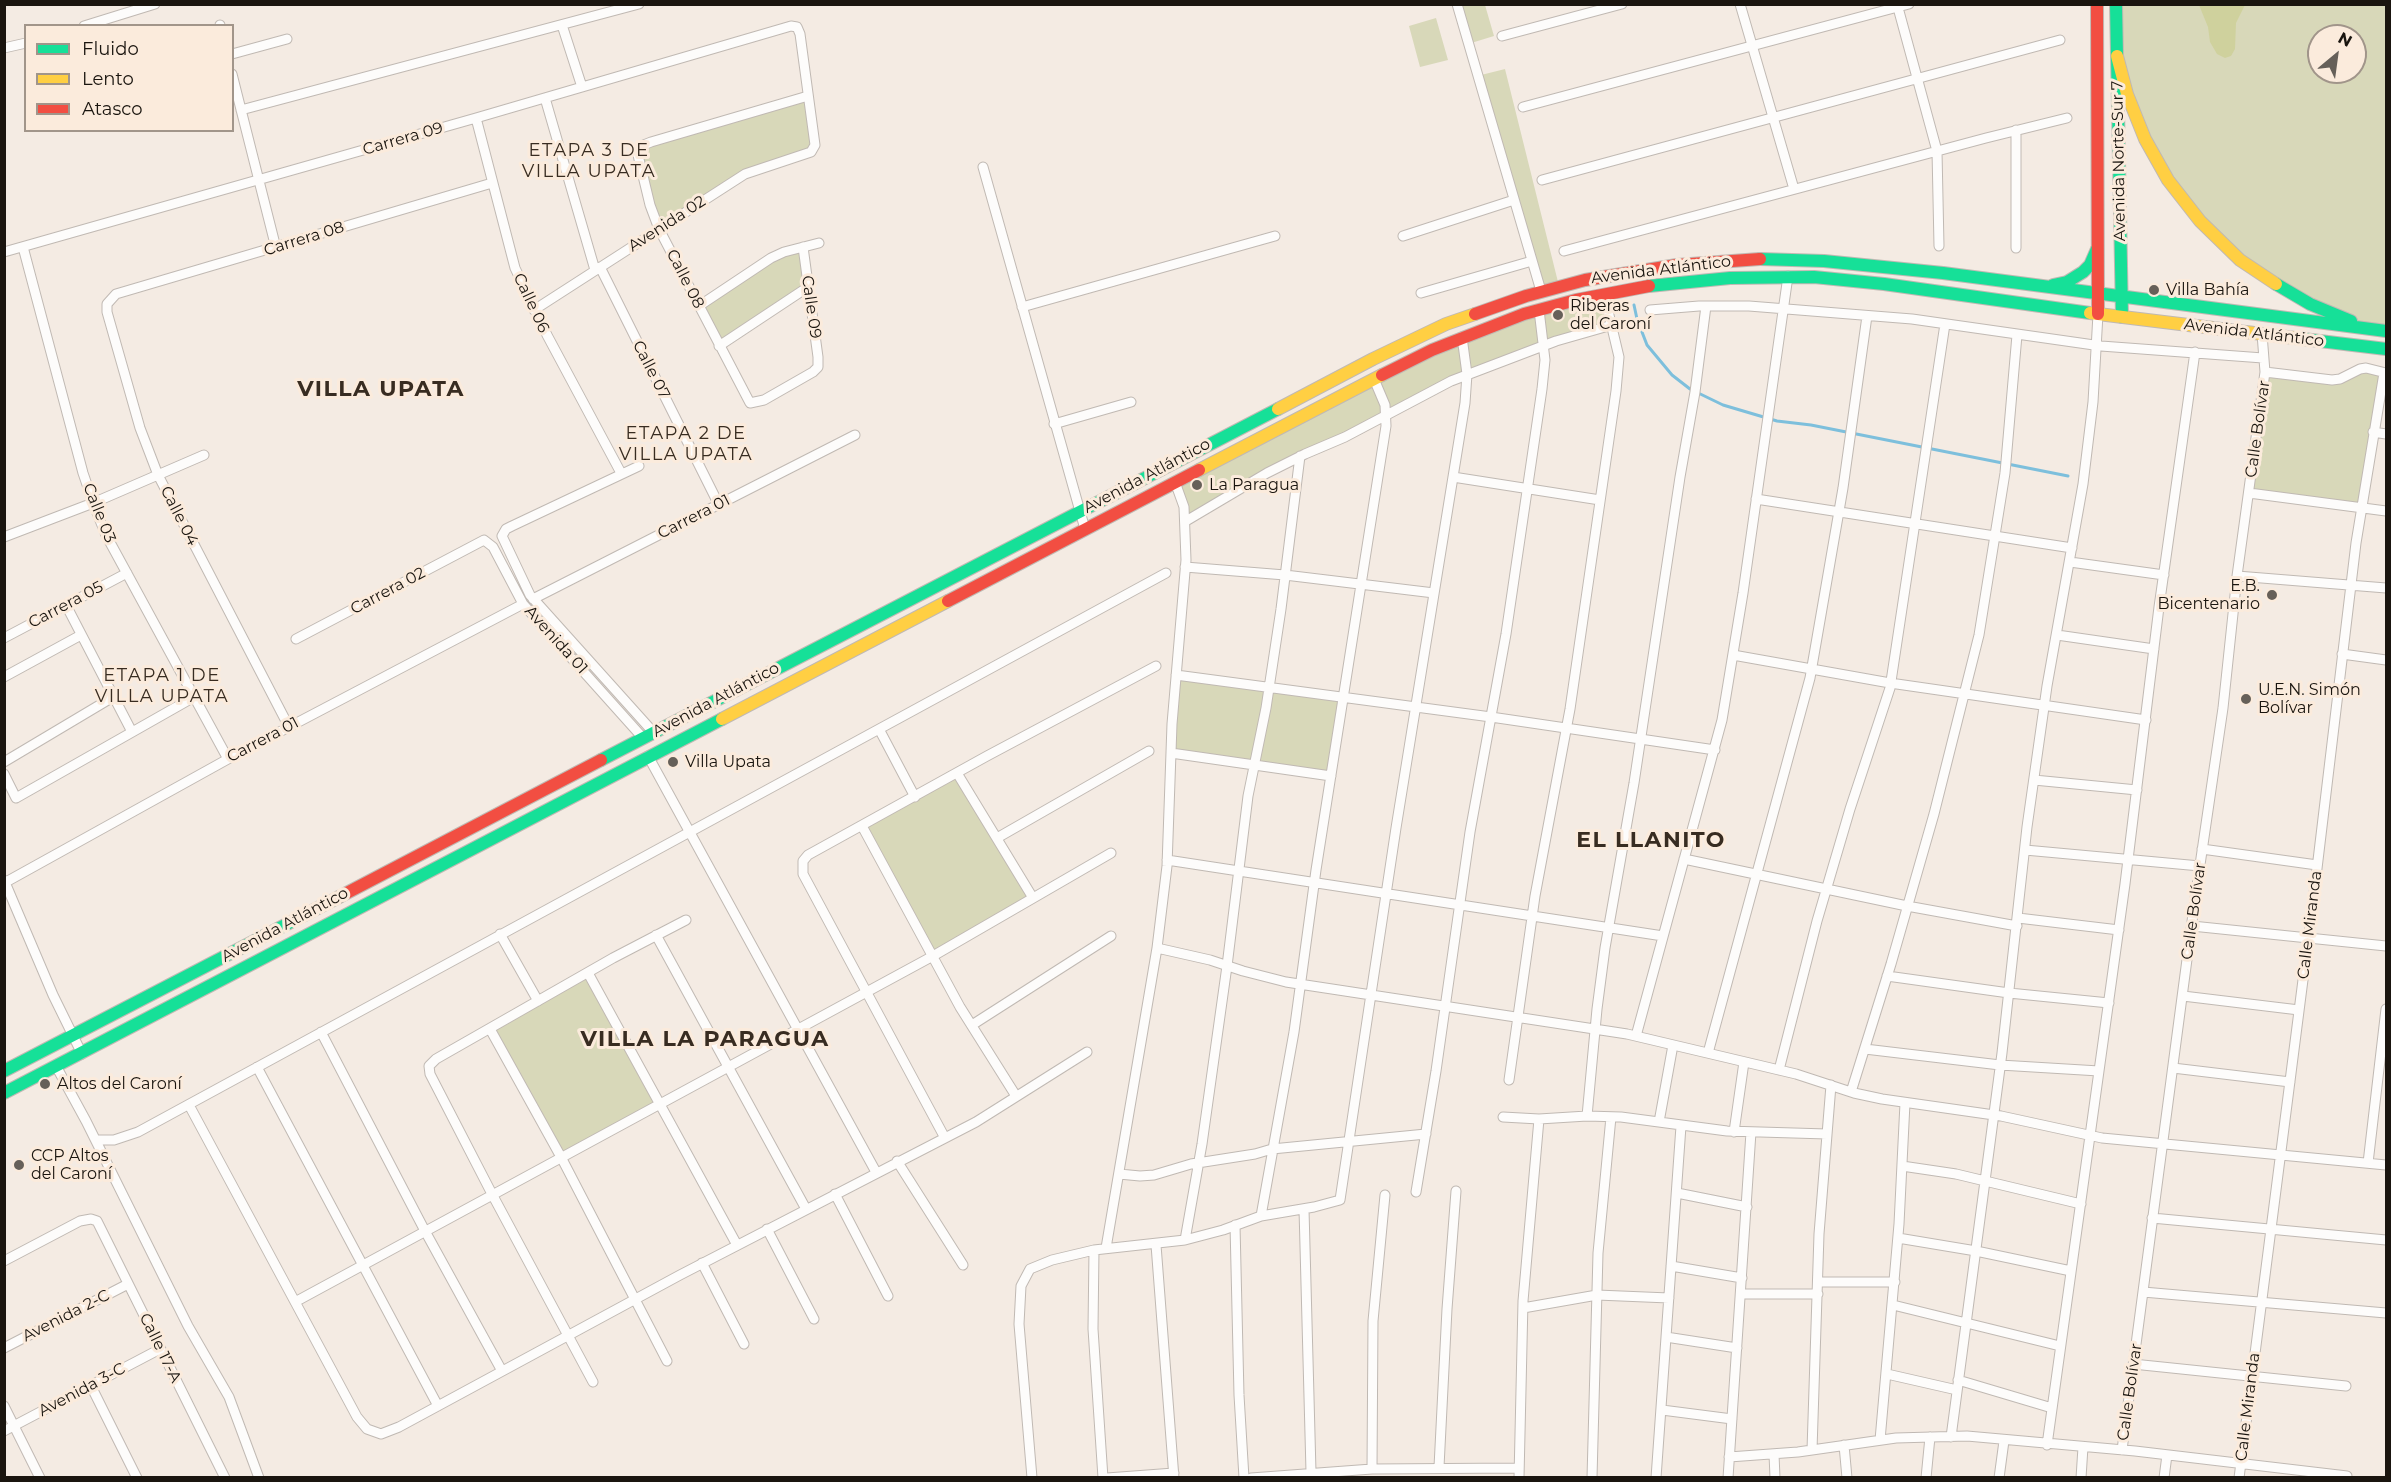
<!DOCTYPE html>
<meta charset="utf-8">
<style>
body{margin:0}
#map{position:relative;width:2391px;height:1482px;overflow:hidden;background:#f4ebe3;font-family:Montserrat,sans-serif}
canvas{display:block}
.frame{position:absolute;inset:0;border:6px solid #1a150f;pointer-events:none}
.legend{position:absolute;left:24px;top:24px;width:210px;height:108px;box-sizing:border-box;background:#fbebdc;border:2px solid #a1958a;margin:0;padding:8px 10px;list-style:none;font-size:18px;color:#1a150f}
.legend li{display:flex;align-items:center;gap:12px;height:30px}
.legend b{width:30px;border:2px solid #a1958a}
.north{position:absolute;left:2307px;top:24px;width:60px;height:60px;box-sizing:border-box;background:#fbebdc;border:2px solid #a1958a;border-radius:50%;rotate:29deg;font-size:16px;font-weight:700;line-height:24px;text-align:center;color:#1a150f}
.north::after{content:'';display:block;margin:auto;width:21px;height:27px;background:#666059;clip-path:polygon(50% 0,100% 100%,50% 72%,0 100%)}
</style>
<div id="map">
<canvas width="2391" height="1482"></canvas>
<div class="frame"></div>
<ul class="legend">
<li><b style="height:8px;background:#16e098"></b>Fluido</li>
<li><b style="height:8px;background:#ffcf43"></b>Lento</li>
<li><b style="height:8px;background:#f24e42"></b>Atasco</li>
</ul>
<div class="north">N</div>
</div>
<script>
const c = document.querySelector('canvas').getContext('2d');
c.lineJoin = 'round';
function paint(path, color) { c.fillStyle = color; c.fill(path, 'evenodd'); }
const shape = rows => new Path2D(rows.map(r => 'M' + r).join(''));
function strokePath(path, color, width, dash) { c.strokeStyle = color; c.lineWidth = width; c.lineCap = dash ? 'butt' : 'round'; c.setLineDash(dash || []); c.stroke(path); }
function label(font, color, halo, rows, align = 'center') {
  c.font = font + ' Montserrat,sans-serif'; c.lineWidth = 6; c.setLineDash([]); c.textBaseline = 'middle'; c.strokeStyle = halo; c.fillStyle = color; for (const [text, x, y, turn = 0] of rows) {
    c.save(); c.translate(x, y); c.rotate((+turn || 0) * Math.PI / 180); c.textAlign = isNaN(turn) ? turn : align; if (halo) c.strokeText(text, 0, 0); c.fillText(text, 0, 0); c.restore();
  }
}
const green = shape([
 [1457,5,1485,5,1494,36,1468,44],
 [2116,5,2386,5,2386,331,2353,321,2263,276,2182,199,2127,94],
 [2319,36,2355,36,2355,72,2319,72],
 [1436,18,1448,60,1420,67,1409,26],
 [1505,69,1559,286,1541,291,1477,76],
 [808,96,814,149,769,165,659,229,638,149],
 [803,247,808,287,719,346,699,306,758,266],
 [1604,294,1612,325,1476,370,1305,454,1186,521,1175,482,1432,350],
 [2355,371,2384,373,2361,508,2249,493,2265,372,2332,380],
 [1176,675,1343,698,1331,776,1171,753],
 [957,773,1033,898,933,956,862,826],
 [588,973,661,1103,561,1157,490,1029]
]);
const forest = shape([
 [2199,5,2245,5,2236,23,2235,49,2231,56,2225,58,2217,54,2210,42,2208,27]
]);
const stream = shape([
 [1634,305,1637,319,1647,345,1672,375,1690,389,1723,405,1777,421,1811,425,2068,476]
]);
const street = shape([
 [1457,4,1541,291],
 [1740,4,1794,189],
 [1897,4,1937,151,1939,246],
 [220,25,220,26],
 [562,25,582,87],
 [84,26,155,4],
 [1502,36,1622,4],
 [4,48,26,43],
 [232,54,287,39],
 [232,74,276,248],
 [545,98,595,270],
 [1523,107,1909,4],
 [241,110,639,4],
 [476,118,515,268,547,335,621,473],
 [2016,130,2016,248],
 [983,167,1085,529],
 [1542,180,2060,40],
 [1403,236,1514,200],
 [23,247,83,473,95,508,106,535,228,759],
 [803,247,818,357,818,367,813,372,764,400,750,403,659,229,650,205,637,151,641,146,651,142,808,96],
 [1564,251,1986,138,2067,118],
 [4,252,476,118,791,26,797,27,800,34,815,145,811,152,745,174,534,310],
 [600,267,719,505],
 [1421,293,1532,261],
 [699,306,771,258,784,252,819,243],
 [1022,307,1275,236],
 [1650,310,1699,306,1749,306,1912,319,2101,346,2263,358],
 [719,346,808,287],
 [2265,372,2332,380,2340,379,2360,369,2366,368,2386,373],
 [1054,424,1131,402],
 [2373,432,2386,434],
 [639,466,512,526,506,529,502,536,530,595,654,733],
 [1453,477,1600,500],
 [2249,493,2386,511],
 [1756,499,2072,548],
 [1186,521,1267,473,1305,454,1345,437,1451,381,1556,341,1612,325],
 [4,537,93,503,204,455],
 [2070,562,2164,575],
 [1185,567,1285,575,1434,593],
 [2237,576,2386,588],
 [533,599,855,435],
 [66,605,132,732],
 [2057,635,2154,649],
 [4,638,127,573],
 [296,639,484,540,493,547,523,604,643,738],
 [2342,654,2386,660],
 [1733,655,1890,683,2146,720],
 [1176,675,1491,717,1715,750],
 [4,677,81,635],
 [289,727,158,475,140,428,107,312,107,304,116,294,492,183],
 [879,729,915,797],
 [1171,753,1331,776],
 [648,756,876,1172],
 [4,762,113,697],
 [957,773,1033,898],
 [4,774,16,798,194,697],
 [2034,780,2137,790],
 [862,826,960,1007,1016,1096],
 [997,838,1149,751],
 [2202,849,2317,865],
 [2025,850,2200,866],
 [1684,859,1907,906,2017,926],
 [1167,860,1663,936],
 [4,880,53,995,82,1054],
 [6,882,228,759,523,604],
 [2018,918,2119,930],
 [2192,926,2386,946],
 [500,934,538,1001],
 [656,935,806,1209],
 [1157,948,1210,960,1243,971,1286,982,1627,1034,1796,1074,1854,1093,1882,1099,2001,1116,2102,1138,2386,1165],
 [588,973,737,1245],
 [1887,976,2009,993,2109,1003],
 [2183,996,2299,1010],
 [972,1025,1111,936],
 [490,1029,561,1157,667,1361],
 [321,1032,425,1231,502,1371],
 [1636,1036,1722,720,1743,593,1788,276],
 [1865,1049,2000,1065,2099,1071],
 [1708,1053,1810,678,1843,488,1867,316],
 [56,1066,86,1121,188,1326,229,1397,259,1478],
 [257,1067,438,1406],
 [2173,1068,2290,1082],
 [1779,1070,1817,921,1850,809,1890,688,1945,324],
 [1509,1080,1535,896,1570,709,1616,391,1619,357,1604,294],
 [1851,1092,1891,964,1934,814,1979,635,2005,473,2017,335],
 [189,1105,357,1417,367,1429,381,1434,399,1427,680,1275,976,1122,1087,1052],
 [1587,1116,1597,1009,1605,948,1634,783,1680,477,1695,392,1706,306],
 [1503,1117,1539,1119,1587,1116,1621,1117,1727,1131,1827,1134],
 [1659,1122,1673,1045],
 [1734,1132,1744,1062],
 [945,1138,803,874,803,861,808,855,987,756,1156,666],
 [96,1140,114,1140,138,1132,1166,573],
 [897,1161,963,1265],
 [2368,1163,2386,1009],
 [1902,1166,1956,1174,2081,1204],
 [1119,1174,1140,1176,1154,1175,1191,1164,1255,1154,1272,1149,1426,1134],
 [1416,1192,1436,1071,1470,832,1506,634,1542,389,1545,360,1539,310],
 [1677,1193,1747,1207],
 [835,1194,888,1296],
 [1304,1209,1311,1472],
 [1261,1216,1294,1032,1316,870,1386,426,1385,405,1374,379],
 [2152,1218,2386,1240],
 [1235,1225,1239,1395,1244,1478],
 [767,1229,814,1319],
 [1898,1238,1976,1251,2071,1271],
 [1185,1240,1202,1144,1227,966,1248,796,1266,708,1281,609,1300,456],
 [1156,1245,1174,1478],
 [1106,1248,1157,948,1167,866,1172,724,1186,560,1184,507,1175,482],
 [1094,1250,1093,1329,1103,1478],
 [4,1261,80,1221,91,1219,97,1221,225,1478],
 [702,1263,744,1344],
 [1671,1266,1742,1278],
 [1818,1282,1895,1282],
 [2143,1292,2386,1313],
 [1741,1294,1818,1294],
 [295,1302,933,956,1111,853],
 [1893,1305,2060,1346],
 [1523,1308,1597,1295,1669,1298],
 [1666,1337,1737,1348],
 [4,1348,128,1284],
 [2133,1364,2346,1386],
 [1887,1374,1957,1390],
 [1958,1380,2052,1408],
 [593,1382,492,1194,430,1074,429,1066,436,1059,613,958,686,920],
 [91,1386,137,1478],
 [4,1406,40,1478],
 [1662,1410,1732,1419],
 [4,1431,160,1349],
 [1951,1437,2002,1053,2027,827,2047,686,2083,484,2093,402,2098,314],
 [1880,1440,1899,1224,1905,1103],
 [1844,1445,1847,1478],
 [2047,1445,2125,884,2159,607,2195,352],
 [1812,1450,1819,1234,1831,1085],
 [2122,1450,2195,899,2223,708,2237,576,2265,372,2262,334],
 [1774,1454,1775,1478],
 [1729,1457,1798,1452,1896,1438,1967,1436,2135,1451,2347,1476],
 [1439,1467,1447,1309,1456,1191],
 [1372,1469,1373,1321,1385,1195],
 [1032,1478,1019,1324,1021,1286,1030,1269,1052,1260,1094,1250,1185,1240,1223,1230,1261,1216,1314,1207,1340,1200,1396,828,1465,403,1467,374,1462,337],
 [1107,1478,1174,1473],
 [1251,1478,1372,1469,1519,1468],
 [1519,1478,1523,1301,1539,1119],
 [1592,1478,1598,1253,1611,1117],
 [1656,1478,1681,1126],
 [1728,1478,1751,1132],
 [1926,1478,1930,1437],
 [1999,1478,2004,1441],
 [2081,1478,2083,1447],
 [2164,1478,2167,1455],
 [2239,1478,2313,902,2356,543,2384,373]
]);
const fast = shape([
 [2116,4,2122,317],
 [1760,259,1824,261,1943,273,2386,331],
 [2276,284,2310,304,2351,321],
 [2053,285,2067,282,2083,272,2090,265,2097,249],
 [1649,286,1730,278,1814,277,1884,284,2090,313],
 [2295,338,2386,349],
 [601,760,1278,409],
 [4,1071,339,897],
 [4,1093,722,719]
]);
const slow = shape([
 [2117,56,2127,94,2145,139,2168,180,2200,221,2240,260,2276,284],
 [2090,313,2295,338],
 [1278,409,1373,359,1446,324,1475,314],
 [1199,470,1382,375],
 [722,719,948,601]
]);
const jam = shape([
 [2097,4,2098,314],
 [1475,314,1526,296,1585,280,1677,265,1760,259],
 [1382,375,1432,350,1524,314,1576,300,1649,286],
 [948,601,1199,470],
 [339,897,601,760]
]);
const markers = [
 [2154,290,6,"#666059"],
 [1558,315,6,"#666059"],
 [1197,485,6,"#666059"],
 [2272,595,6,"#666059"],
 [2246,699,6,"#666059"],
 [673,762,6,"#666059"],
 [45,1084,6,"#666059"],
 [19,1165,6,"#666059"]
];
const streetNames = [
 ["Carrera 09",403,139,-16],
 ["Avenida Norte-Sur 7",2119,161,-91],
 ["Avenida 02",667,224,-33],
 ["Carrera 08",304,239,-17],
 ["Avenida Atlántico",1661,270,-7],
 ["Calle 08",685,279,63],
 ["Calle 06",531,303,65],
 ["Calle 09",811,307,82],
 ["Avenida Atlántico",2254,333,7],
 ["Calle 07",651,370,63],
 ["Calle Bolívar",2258,429,-82],
 ["Avenida Atlántico",1147,476,-28],
 ["Calle 03",99,513,68],
 ["Calle 04",179,516,63],
 ["Carrera 01",694,517,-27],
 ["Carrera 02",388,591,-28],
 ["Carrera 05",66,605,-28],
 ["Avenida 01",556,640,48],
 ["Avenida Atlántico",716,700,-28],
 ["Carrera 01",263,740,-28],
 ["Calle Bolívar",2194,911,-82],
 ["Avenida Atlántico",285,925,-28],
 ["Calle Miranda",2310,925,-83],
 ["Avenida 2-C",66,1316,-27],
 ["Calle 17-A",160,1348,64],
 ["Avenida 3-C",82,1390,-28],
 ["Calle Bolívar",2130,1392,-82],
 ["Calle Miranda",2248,1407,-83]
];
const poiNames = [
 ["Villa Bahía",2166,290],
 ["Riberas",1570,306],
 ["del Caroní",1570,324],
 ["La Paragua",1209,485],
 ["E.B.",2260,586,"right"],
 ["Bicentenario",2260,604,"right"],
 ["U.E.N. Simón",2258,690],
 ["Bolívar",2258,708],
 ["Villa Upata",685,762],
 ["Altos del Caroní",57,1084],
 ["CCP Altos",31,1156],
 ["del Caroní",31,1174]
];
const neighbourhoodNames = [
 ["ETAPA 3 DE",589,151],
 ["VILLA UPATA",589,172],
 ["ETAPA 2 DE",686,434],
 ["VILLA UPATA",686,455],
 ["ETAPA 1 DE",162,676],
 ["VILLA UPATA",162,697]
];
const districtNames = [
 ["VILLA UPATA",381,390],
 ["EL LLANITO",1651,841],
 ["VILLA LA PARAGUA",705,1040]
];
paint(green, '#d8d8b9');
paint(forest, '#cfd19d');
strokePath(stream, '#7dbfdc', 3);
strokePath(street, '#c0b9b3', 11);
strokePath(fast, '#c0b9b3', 14);
strokePath(slow, '#c0b9b3', 14);
strokePath(jam, '#c0b9b3', 14);
strokePath(street, '#fdfcfb', 9);
strokePath(fast, '#16e098', 12);
strokePath(slow, '#ffcf43', 12);
strokePath(jam, '#f24e42', 12);
for (const [x, y, r, color] of markers) { const dot = new Path2D(); dot.arc(x, y, r, 0, 2 * Math.PI); c.fillStyle = color; c.fill(dot); strokePath(dot, '#fbebdc', 2); }
label('16px', '#1a150f', '#fbebdc', streetNames);
label('16px', '#1a150f', '#fbebdc', poiNames, 'left');
c.letterSpacing = '1.5px';
label('18px', '#382c21', '#fbebdc', neighbourhoodNames);
c.letterSpacing = '0px';
c.letterSpacing = '1.5px';
label('bold 22px', '#382c21', '#fbebdc', districtNames);
c.letterSpacing = '0px';
</script>
